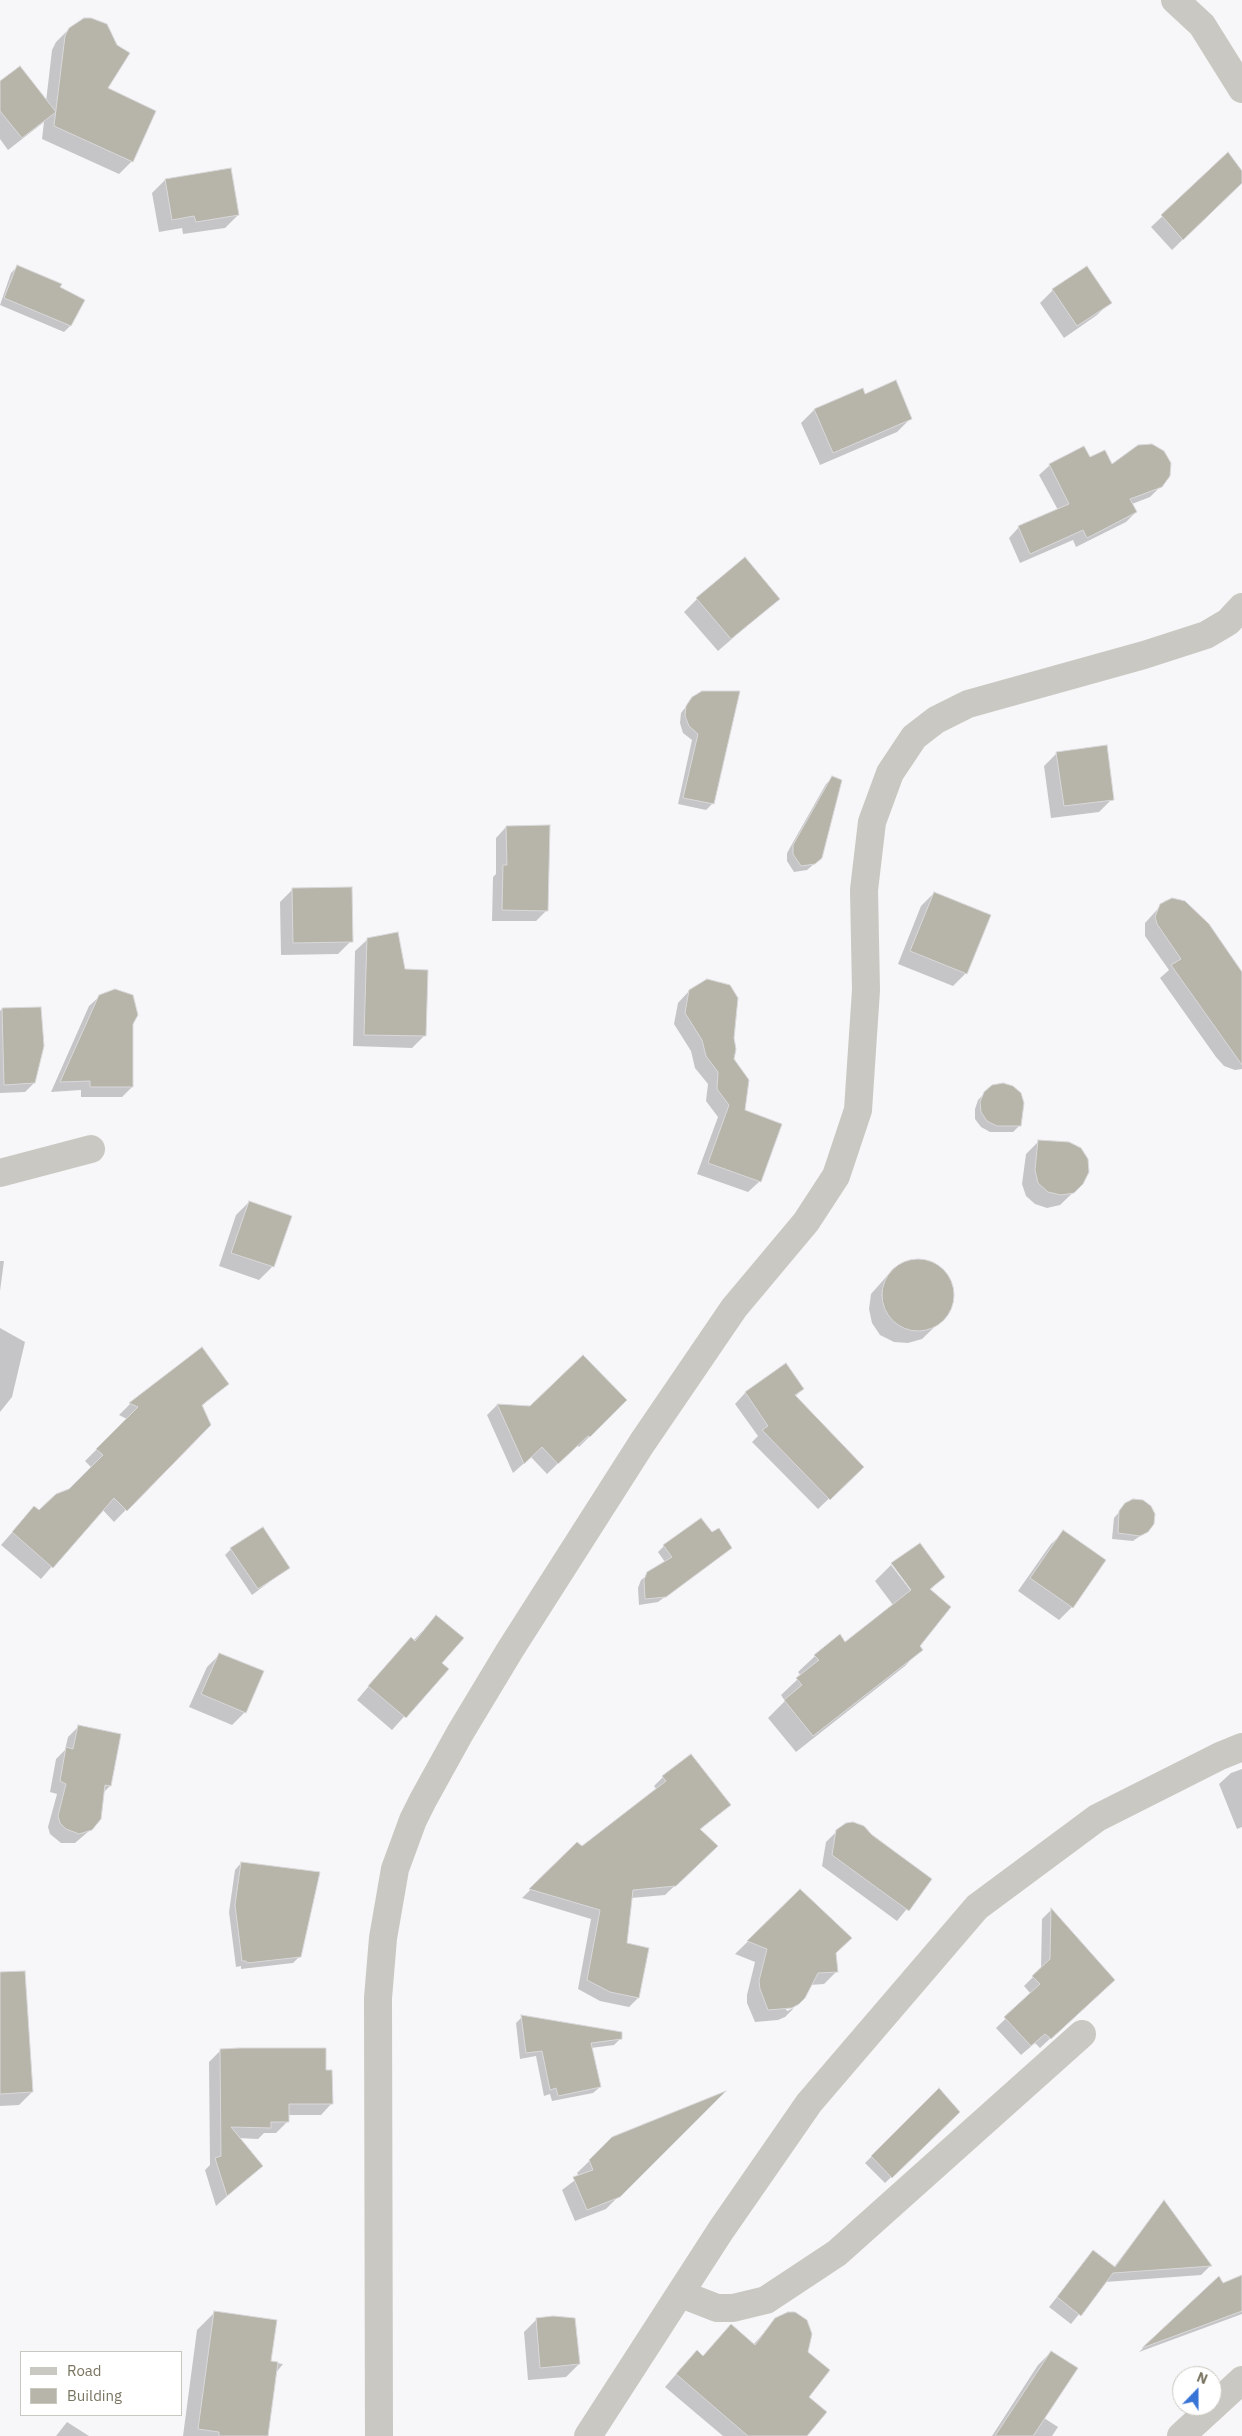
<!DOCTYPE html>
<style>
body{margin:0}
#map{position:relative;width:1242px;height:2436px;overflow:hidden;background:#f7f6f8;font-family:"IBM Plex Sans",sans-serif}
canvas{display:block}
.legend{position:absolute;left:20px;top:2351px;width:162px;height:65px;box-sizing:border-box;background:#fff;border:1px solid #c9c8c0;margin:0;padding:6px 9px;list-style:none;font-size:15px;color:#797561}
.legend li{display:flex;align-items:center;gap:10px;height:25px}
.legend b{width:25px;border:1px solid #c9c8c0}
.north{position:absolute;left:1172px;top:2366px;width:50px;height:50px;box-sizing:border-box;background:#fff;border:1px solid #c9c8c0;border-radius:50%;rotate:22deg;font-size:14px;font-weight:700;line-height:20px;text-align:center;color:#797561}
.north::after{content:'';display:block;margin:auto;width:18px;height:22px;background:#3873d6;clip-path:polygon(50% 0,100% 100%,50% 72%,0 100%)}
</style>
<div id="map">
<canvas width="1242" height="2436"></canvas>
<ul class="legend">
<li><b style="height:6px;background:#c9c8c2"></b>Road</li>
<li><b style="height:14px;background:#b7b4aa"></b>Building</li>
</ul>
<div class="north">N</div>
</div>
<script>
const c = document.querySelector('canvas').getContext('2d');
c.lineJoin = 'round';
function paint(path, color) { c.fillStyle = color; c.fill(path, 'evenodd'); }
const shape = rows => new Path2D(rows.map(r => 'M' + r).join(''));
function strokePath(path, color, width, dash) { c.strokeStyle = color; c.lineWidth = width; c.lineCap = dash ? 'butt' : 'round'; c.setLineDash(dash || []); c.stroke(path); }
const shadow = shape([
 [69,29,106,89,132,161,119,174,42,139,44,122,8,150,0,139,0,83,46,102,52,50,56,42],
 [1222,160,1242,182,1172,250,1151,227],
 [165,180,238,215,225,228,183,234,182,228,159,232,152,193],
 [17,267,70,326,64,332,0,305,11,273],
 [1053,290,1110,302,1097,315,1064,338,1040,303],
 [864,395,910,419,897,432,820,465,801,423,814,410],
 [1083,448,1089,459,1161,486,1150,497,1132,504,1136,512,1126,522,1076,547,1073,540,1020,563,1009,538,1019,527,1058,510,1039,475,1050,465],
 [697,599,778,599,718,651,684,612],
 [693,698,712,804,706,810,678,804,692,740,683,733,680,723,681,713],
 [1057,753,1112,799,1099,812,1051,818,1044,766],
 [832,778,814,864,807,870,794,872,787,861,787,853,826,784],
 [506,827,547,910,536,921,492,921,493,877,496,874,496,838],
 [293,889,351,941,338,954,281,955,280,902],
 [934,893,966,973,953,986,898,964,921,906],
 [1179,899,1185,902,1242,974,1242,1069,1235,1070,1224,1066,1216,1057,1160,978,1169,970,1145,936,1145,923,1166,900],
 [368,939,404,970,424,1036,412,1048,353,1046,355,951],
 [689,991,732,1038,732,1059,760,1181,748,1192,697,1174,718,1117,706,1101,708,1084,695,1068,691,1051,674,1024,678,1003],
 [100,996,132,1023,132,1087,122,1097,81,1097,81,1090,51,1092,89,1006],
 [2,1009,34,1083,25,1092,0,1093,0,1011],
 [985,1093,1019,1126,1013,1132,990,1132,981,1127,975,1119,975,1109,978,1100],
 [1039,1141,1082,1184,1060,1205,1047,1208,1035,1204,1026,1196,1022,1184,1026,1154],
 [249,1202,290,1217,272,1267,259,1280,219,1266,236,1215],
 [921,1259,935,1263,946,1273,952,1287,953,1302,947,1315,922,1339,908,1343,894,1342,880,1335,872,1323,869,1309,871,1294,894,1268,906,1261],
 [0,1261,4,1261,0,1291],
 [0,1328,25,1342,12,1397,0,1412],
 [202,1349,227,1383,201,1407,210,1424,114,1522,102,1509,41,1579,1,1545,23,1520,39,1512,69,1490,92,1468,85,1461,127,1419,119,1415,130,1404],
 [786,1365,802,1389,795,1397,862,1467,818,1509,752,1442,758,1436,735,1404,745,1393],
 [626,1400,579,1447,577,1445,547,1474,531,1457,513,1473,487,1415,497,1405,531,1408],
 [1126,1504,1147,1531,1133,1541,1112,1539,1114,1518],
 [1064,1532,1105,1560,1072,1607,1059,1620,1018,1591,1051,1544],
 [712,1534,731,1548,658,1602,639,1605,638,1588,641,1580,665,1562,658,1552,664,1546],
 [919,1545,943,1577,930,1590,918,1646,921,1649,905,1666,796,1752,768,1718,785,1701,781,1695,801,1676,798,1672,815,1656,839,1636,845,1644,893,1605,875,1581,892,1564],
 [891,1565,894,1565,916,1594,914,1595],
 [231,1549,288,1568,252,1595,225,1555],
 [436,1617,440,1663,447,1669,392,1730,357,1700,398,1652,411,1639,413,1641],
 [220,1654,245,1712,232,1725,189,1707,207,1667],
 [78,1727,110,1786,103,1793,99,1819,96,1825,75,1843,61,1843,50,1834,48,1827,57,1794,50,1792,56,1759,65,1750,68,1737],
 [1242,1769,1242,1827,1237,1829,1219,1784,1231,1773],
 [663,1777,729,1805,700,1830,707,1855,665,1895,631,1898,625,1944,638,1998,629,2007,600,2001,578,1989,591,1919,522,1898,577,1844,581,1848,657,1790,654,1786],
 [858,1824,931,1879,897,1921,822,1866,826,1842,837,1831],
 [241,1863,299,1957,293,1963,241,1969,241,1966,236,1967,229,1912,235,1870],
 [800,1891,835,1953,837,1971,824,1984,810,1985,804,1998,796,2006,796,2004,786,2009,787,2011,794,2008,785,2017,778,2020,755,2022,747,2003,747,1995,755,1962,735,1954],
 [1051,1910,1113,1980,1040,2048,1035,2043,1021,2055,996,2028,1031,1994,1024,1986,1041,1969,1042,1919],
 [522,2017,621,2038,614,2045,591,2048,600,2087,593,2093,552,2101,550,2094,544,2096,536,2056,520,2059,516,2023],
 [0,2028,32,2092,19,2105,0,2106],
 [220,2051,332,2103,321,2115,287,2115,287,2122,276,2133,264,2133,258,2139,238,2138,261,2166,216,2206,205,2170,210,2165,209,2062],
 [939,2090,958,2112,885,2183,865,2163],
 [712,2102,606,2209,575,2221,562,2190,579,2177,577,2173,613,2138],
 [1164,2202,1210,2266,1201,2275,1105,2282,1071,2324,1049,2307,1093,2252,1114,2267],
 [1242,2277,1242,2314,1139,2352,1218,2278,1223,2284],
 [215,2312,270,2362,283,2364,225,2436,183,2436,197,2330],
 [801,2317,810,2327,811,2334,806,2352,806,2436,723,2436,665,2387,685,2364,702,2357,731,2326,753,2345,776,2319],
 [537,2319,579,2364,566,2377,528,2380,524,2332],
 [1051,2352,1044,2418,1058,2427,1052,2436,992,2436,1038,2365],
 [67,2422,89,2436,56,2436]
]);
const building = shape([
 [84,18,91,18,107,24,117,45,130,53,108,88,156,111,133,162,54,126,65,36,69,28,84,18],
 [20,66,56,112,22,138,0,111,0,81,20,66],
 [1228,152,1242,171,1242,183,1183,240,1161,215,1228,152],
 [231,168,239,215,196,222,194,216,172,220,165,179,231,168],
 [17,265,62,284,60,287,85,300,71,326,4,298,17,265],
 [1087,266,1112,303,1077,326,1052,289,1087,266],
 [896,380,912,419,833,453,814,409,863,388,865,394,896,380],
 [1152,444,1164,451,1171,463,1170,476,1162,487,1130,499,1137,512,1087,538,1083,530,1030,554,1018,526,1069,504,1049,464,1084,446,1090,457,1105,450,1112,464,1138,445,1152,444],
 [745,557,780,599,731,639,696,598,745,557],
 [702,691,740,691,714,804,683,798,698,734,689,726,685,716,686,706,692,697,702,691],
 [1107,745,1114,800,1064,806,1056,752,1107,745],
 [832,776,842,780,822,858,815,864,801,866,793,854,793,845,832,776],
 [550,825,548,911,502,910,503,865,507,865,506,826,550,825],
 [352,887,353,942,293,943,292,888,352,887],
 [934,892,991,915,967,974,910,951,934,892],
 [1172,898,1185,901,1209,924,1242,972,1242,1065,1171,965,1181,959,1157,924,1155,917,1160,904,1172,898],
 [398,932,405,969,428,970,426,1036,364,1035,367,938,398,932],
 [707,979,730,985,738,998,734,1038,736,1049,734,1059,749,1080,745,1110,782,1124,761,1182,708,1163,729,1105,717,1089,718,1072,706,1056,702,1040,685,1013,689,990,707,979],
 [115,989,133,995,138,1015,133,1024,133,1087,90,1087,90,1081,60,1082,99,995,115,989],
 [41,1007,44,1046,35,1083,4,1085,2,1008,41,1007],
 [1003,1083,1013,1086,1021,1093,1024,1103,1021,1126,997,1126,987,1121,981,1112,980,1102,984,1092,992,1085,1003,1083],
 [1038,1140,1069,1142,1081,1148,1088,1159,1089,1172,1083,1184,1074,1193,1061,1195,1048,1192,1038,1183,1035,1170,1038,1140],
 [249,1201,292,1216,274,1267,231,1253,249,1201],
 '882 1295a36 36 0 1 1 72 0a36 36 0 1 1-72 0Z',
 [202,1347,229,1384,202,1405,211,1425,127,1511,114,1498,53,1568,12,1532,34,1506,39,1510,56,1494,69,1489,103,1455,96,1449,138,1407,129,1403,202,1347],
 [583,1355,627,1400,590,1437,588,1436,558,1464,542,1447,524,1464,497,1404,530,1406,583,1355],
 [786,1363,804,1389,795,1395,864,1467,830,1500,762,1430,768,1426,745,1392,786,1363],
 [1133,1499,1143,1500,1151,1506,1155,1514,1154,1524,1148,1532,1140,1536,1118,1533,1119,1511,1125,1503,1133,1499],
 [701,1518,712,1532,719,1528,732,1548,666,1597,645,1599,644,1580,647,1572,672,1557,663,1545,701,1518],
 [263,1527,290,1568,258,1589,230,1548,263,1527],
 [1063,1530,1106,1560,1073,1608,1030,1578,1063,1530],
 [920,1543,945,1577,930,1589,951,1607,920,1646,923,1650,813,1736,784,1700,802,1685,796,1678,819,1660,814,1655,840,1634,845,1642,911,1590,891,1563,920,1543],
 [436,1615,464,1638,442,1663,449,1669,406,1718,368,1686,411,1637,415,1641,436,1615],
 [219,1653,264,1671,246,1713,201,1694,219,1653],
 [78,1725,121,1734,111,1786,105,1785,101,1819,92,1830,79,1834,66,1829,60,1823,58,1816,66,1784,60,1781,66,1747,73,1749,78,1725],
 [691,1754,731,1805,700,1829,718,1846,676,1886,633,1890,627,1943,649,1948,639,1998,610,1992,587,1980,600,1910,529,1889,577,1842,582,1846,666,1781,662,1776,691,1754],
 [853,1822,864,1826,872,1835,932,1879,909,1911,832,1855,836,1830,846,1823,853,1822],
 [241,1862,320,1872,301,1957,247,1963,246,1961,242,1961,235,1905,241,1862],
 [800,1889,852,1938,836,1953,838,1972,818,1973,805,1998,799,2004,792,2008,768,2010,760,1989,759,1981,767,1949,747,1941,800,1889],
 [1051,1908,1115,1980,1051,2039,1045,2034,1031,2046,1004,2017,1040,1984,1032,1976,1050,1959,1051,1908],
 [25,1971,33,2092,0,2094,0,1972,25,1971],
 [521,2015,622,2032,622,2039,591,2043,601,2087,558,2096,556,2088,550,2090,542,2051,526,2053,521,2015],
 [239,2048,326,2048,326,2070,332,2070,333,2104,289,2104,289,2122,271,2122,271,2128,231,2127,263,2166,227,2196,215,2158,221,2156,220,2049,239,2048],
 [939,2088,960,2112,892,2178,871,2156,939,2088],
 [726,2091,620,2197,587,2210,573,2177,593,2170,589,2160,612,2137,726,2091],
 [1164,2200,1212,2266,1113,2273,1081,2316,1057,2297,1093,2250,1115,2267,1164,2200],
 [1242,2275,1242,2311,1142,2348,1219,2276,1223,2283,1242,2275],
 [214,2311,277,2320,271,2361,278,2362,268,2436,219,2436,219,2432,198,2429,214,2311],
 [788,2312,795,2312,807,2320,812,2334,808,2352,830,2370,809,2397,827,2412,807,2436,748,2436,676,2374,697,2350,703,2356,731,2324,755,2345,775,2318,788,2312],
 [553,2316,575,2318,580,2364,540,2368,536,2318,553,2316],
 [1051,2351,1078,2368,1033,2436,995,2436,1051,2351]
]);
const minor = shape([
 [1175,0,1202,25,1242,89],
 [0,1173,91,1149],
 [681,2294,717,2308,733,2308,766,2300,837,2253,1082,2034],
 [379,2436,378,1998,383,1938,395,1869,413,1820,423,1800,460,1733,510,1650,642,1443,734,1308,806,1222,836,1176,858,1110,866,990,864,890,872,822,890,773,914,737,936,720,968,704,1144,655,1206,635,1228,622,1242,607],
 [588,2436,721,2230,809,2103,977,1907,1097,1818,1220,1756,1242,1747],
 [1181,2436,1242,2380]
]);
paint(shadow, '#0003');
paint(building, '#b7b4aa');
strokePath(building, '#d9d8da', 1);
strokePath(minor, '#c9c8c2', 28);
</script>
